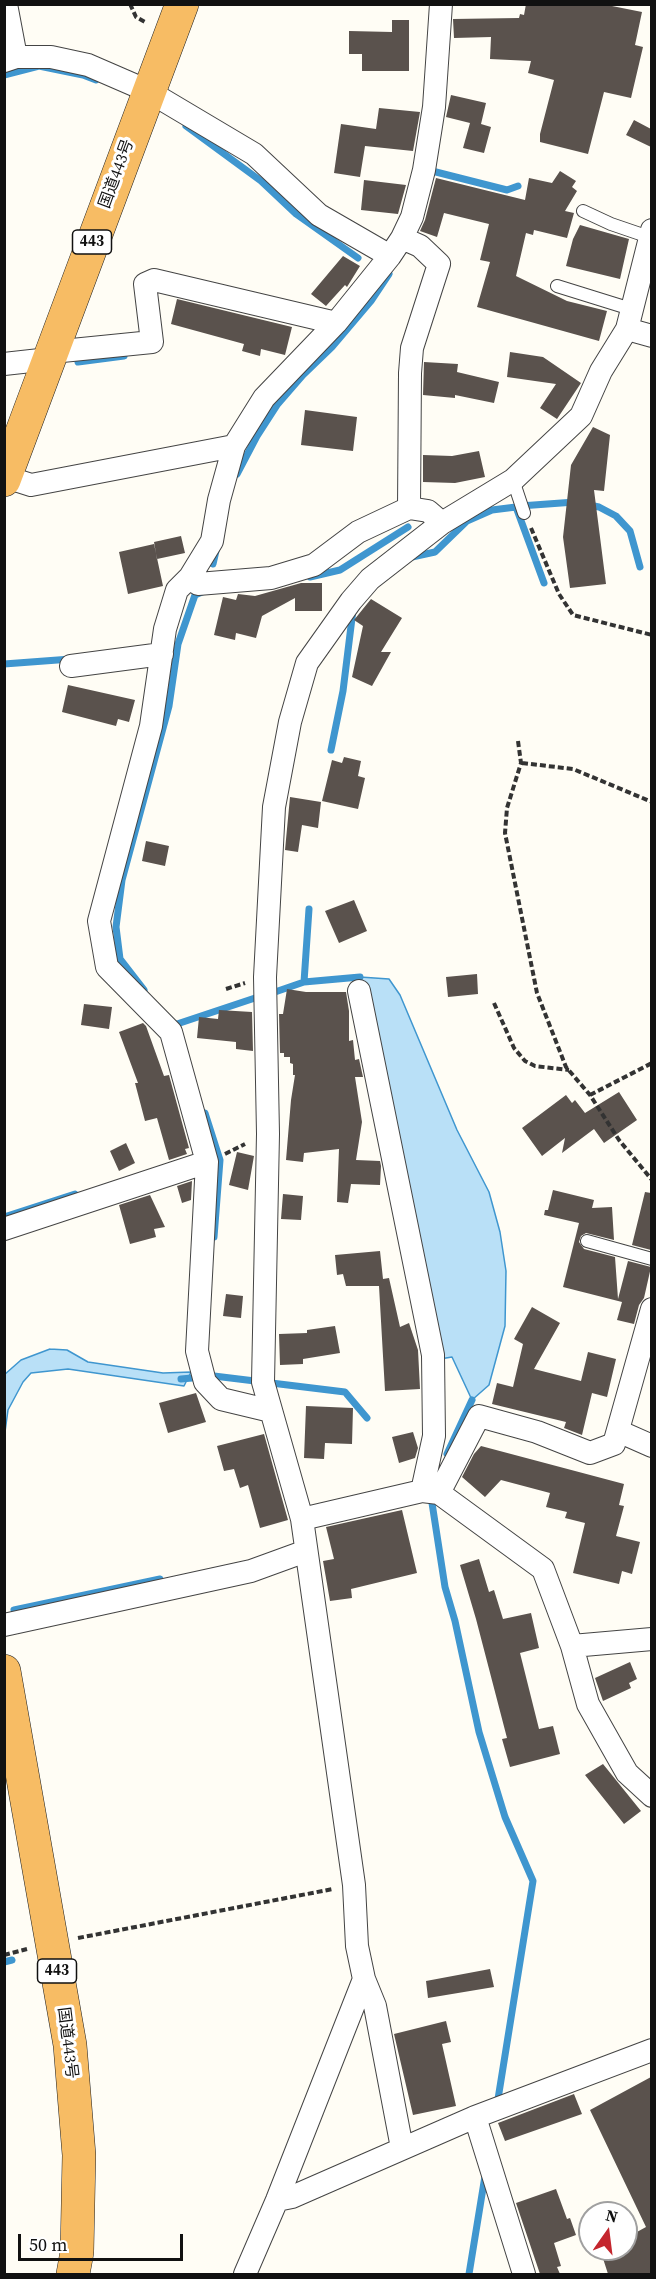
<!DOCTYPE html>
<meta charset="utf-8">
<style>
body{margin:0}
#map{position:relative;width:656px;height:2279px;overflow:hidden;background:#fffdf5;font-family:"Source Serif 4",serif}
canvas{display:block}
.frame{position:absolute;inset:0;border:6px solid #111;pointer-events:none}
.north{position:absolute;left:578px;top:2201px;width:60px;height:60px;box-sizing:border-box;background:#fff;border:2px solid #a0a0a0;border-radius:50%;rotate:14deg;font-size:16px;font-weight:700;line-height:24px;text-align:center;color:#111}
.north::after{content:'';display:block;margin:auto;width:21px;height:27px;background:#c4262e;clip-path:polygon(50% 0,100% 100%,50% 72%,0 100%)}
.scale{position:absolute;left:18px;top:2234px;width:165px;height:27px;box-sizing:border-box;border:3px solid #111;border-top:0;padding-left:8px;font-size:18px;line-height:21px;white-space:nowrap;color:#111;-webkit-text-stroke:4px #fff;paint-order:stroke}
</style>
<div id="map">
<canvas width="656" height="2279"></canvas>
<div class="frame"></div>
<div class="north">N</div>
<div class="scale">50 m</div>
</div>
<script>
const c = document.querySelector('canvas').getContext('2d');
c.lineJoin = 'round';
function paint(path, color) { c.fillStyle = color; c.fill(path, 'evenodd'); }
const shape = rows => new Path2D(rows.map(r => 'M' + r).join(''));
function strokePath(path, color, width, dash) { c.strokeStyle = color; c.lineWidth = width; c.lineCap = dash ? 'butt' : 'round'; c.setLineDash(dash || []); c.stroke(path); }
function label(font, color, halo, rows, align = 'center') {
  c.font = font + ' "Source Serif 4","Noto Sans JP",serif'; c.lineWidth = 6; c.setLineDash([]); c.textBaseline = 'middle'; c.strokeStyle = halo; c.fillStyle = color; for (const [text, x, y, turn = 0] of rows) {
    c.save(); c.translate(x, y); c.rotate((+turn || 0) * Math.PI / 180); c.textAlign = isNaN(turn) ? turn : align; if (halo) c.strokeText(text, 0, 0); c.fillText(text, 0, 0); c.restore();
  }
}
const water = shape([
 [360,977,389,979,400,995,457,1130,489,1192,500,1232,506,1271,505,1326,489,1385,472,1400,452,1357,440,1359,360,977],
 [50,1349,67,1350,88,1362,163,1373,191,1372,184,1386,68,1369,31,1373,23,1382,8,1410,5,1432,4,1375,21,1360,50,1349]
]);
const stream = shape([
 [4,75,39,66,83,75,96,80],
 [186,126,261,181,296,214,358,258],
 [432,171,507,190,518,186],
 [78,362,124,356],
 [237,474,257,436,277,405,303,375,332,347,371,301,389,274],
 [589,505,599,507,616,516,630,531,640,567],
 [520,506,575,502],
 [412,557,435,552,467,521,492,510,516,507,544,583],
 [213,564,216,551],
 [310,577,340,570,408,527],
 [4,664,71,659],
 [331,750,343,691,353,610],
 [304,982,309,909],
 [144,990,120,959,116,927,122,880,169,706,178,644,195,595,202,592],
 [275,992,304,982,360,977],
 [177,1024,255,998],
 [205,1113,220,1160,214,1237],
 [4,1217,75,1194],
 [181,1379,214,1376,345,1392,367,1418],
 [447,1454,472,1400],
 [432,1503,445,1587,455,1621,479,1732,505,1817,533,1881,498,2099],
 [14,1610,160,1579],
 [4,1962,12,1960],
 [469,2274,485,2176]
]);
const building = shape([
 [526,4,602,4,642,12,635,45,643,47,631,98,604,92,588,154,540,142,540,134,554,80,528,73,531,61,490,59,491,37,454,38,453,19,519,18,520,14,524,15],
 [392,20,409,20,409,71,362,71,362,54,349,54,349,31,392,32],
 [451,95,486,103,481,124,491,127,484,153,463,148,470,123,446,117],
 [379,108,420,112,413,151,365,146,360,177,334,173,341,124,376,129],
 [634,120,651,129,651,147,626,135],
 [560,171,576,181,572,187,577,191,565,211,574,213,567,238,534,230,533,235,526,233,516,276,567,301,607,311,599,341,477,307,490,262,480,260,489,224,444,213,437,237,420,231,425,220,436,178,525,200,529,178,552,183],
 [364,180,406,185,398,214,361,210],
 [580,225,629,239,620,279,566,266,573,239],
 [343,256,360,266,347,287,345,285,326,306,311,294],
 [177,299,292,327,285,355,261,349,260,356,242,351,244,344,171,324],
 [510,352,543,357,581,383,557,419,540,408,556,384,507,377],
 [424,362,458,364,457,372,499,382,494,403,455,395,455,398,423,395],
 [305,410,357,417,353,451,301,445],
 [593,427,610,435,604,491,594,490,606,584,570,588,563,537,571,465],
 [479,451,485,477,455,483,423,482,423,455,452,456],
 [181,536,185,553,157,559,154,542],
 [154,544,163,586,128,594,119,552],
 [301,583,322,583,322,611,295,611,295,598,262,616,256,638,236,633,235,640,214,635,223,597,236,600,238,594,255,596],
 [371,599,402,618,381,652,391,652,372,686,352,677,363,626,354,620],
 [68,685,135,700,129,722,118,719,116,726,62,712],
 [344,757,361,761,358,776,365,778,358,809,322,801,332,760,342,763],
 [290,797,321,802,318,828,302,825,298,852,285,850],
 [146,841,169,846,165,866,142,861],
 [354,900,367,931,339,943,325,911],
 [477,974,478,994,448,997,446,977],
 [287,989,306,992,346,992,349,1011,349,1041,353,1040,355,1060,359,1059,363,1077,355,1077,362,1122,356,1160,380,1161,381,1166,380,1185,351,1184,348,1203,337,1202,339,1149,304,1153,303,1162,286,1160,291,1100,295,1075,293,1075,293,1064,290,1063,290,1057,284,1057,284,1053,280,1053,279,1014,283,1014],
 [84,1004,112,1007,109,1029,81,1025],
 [219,1010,252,1012,253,1051,236,1049,236,1042,197,1038,199,1017,218,1019],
 [143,1023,146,1026,164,1076,169,1075,189,1148,185,1149,187,1154,169,1160,157,1118,145,1121,135,1083,138,1083,119,1032],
 [619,1092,637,1120,604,1143,594,1129,562,1153,565,1138,542,1156,522,1128,566,1095,572,1103,575,1100,585,1113],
 [126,1143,135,1163,119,1171,110,1151],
 [237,1152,254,1156,248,1190,229,1185],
 [192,1181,191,1200,182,1203,177,1186],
 [553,1190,594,1200,592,1208,612,1207,614,1240,586,1233,581,1236,579,1242,584,1249,615,1257,618,1299,628,1261,651,1267,644,1298,639,1305,634,1324,617,1320,622,1302,563,1287,579,1223,544,1215,545,1210,548,1210],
 [645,1192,651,1193,651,1250,632,1245],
 [283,1194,303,1196,301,1220,281,1219],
 [150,1195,165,1227,154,1229,156,1237,130,1244,119,1205],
 [380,1251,383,1279,389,1278,400,1327,409,1323,418,1350,420,1389,385,1391,379,1286,346,1286,343,1274,337,1275,335,1255],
 [226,1294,243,1296,241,1318,223,1316],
 [532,1307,560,1323,534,1369,581,1381,588,1352,616,1359,607,1397,592,1393,582,1435,564,1428,566,1422,492,1404,497,1383,513,1387,523,1344,514,1339],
 [335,1326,340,1353,303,1359,303,1364,280,1365,279,1334,307,1333,307,1330],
 [196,1393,206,1422,168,1433,159,1403],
 [306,1406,353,1408,352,1444,325,1443,324,1459,304,1458],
 [413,1432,418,1448,415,1458,399,1463,392,1437],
 [264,1434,288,1520,260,1528,248,1485,240,1488,234,1469,224,1471,217,1446],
 [481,1446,624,1484,619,1505,624,1506,616,1536,640,1542,632,1574,622,1571,619,1584,573,1573,585,1523,565,1518,567,1512,546,1507,550,1493,501,1480,485,1497,462,1477,474,1454],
 [402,1510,417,1573,351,1589,352,1598,330,1601,323,1561,334,1559,326,1527],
 [479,1559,489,1592,494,1590,503,1619,531,1613,539,1648,520,1653,539,1729,553,1726,560,1754,510,1767,502,1739,507,1738,476,1619,460,1565],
 [630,1662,637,1679,629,1683,631,1688,603,1701,595,1678],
 [603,1764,641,1811,624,1824,585,1775],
 [490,1969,494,1987,428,1998,426,1981],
 [446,2021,451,2042,442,2044,456,2106,413,2115,394,2034],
 [651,2077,651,2274,608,2274,600,2249,626,2249,626,2238,646,2227,590,2110],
 [574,2094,582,2114,505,2141,498,2123],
 [556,2189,567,2219,570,2218,576,2235,554,2243,561,2266,557,2267,560,2274,540,2274,516,2203]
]);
const path = shape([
 [130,4,136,17,147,23],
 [531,528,559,594,573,615,652,635],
 [518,741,521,763,507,808,505,833,537,993,566,1067,590,1095,619,1140,652,1180],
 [522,763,573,769,652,802],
 [226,989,245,983],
 [494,1003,514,1048,525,1061,535,1066,569,1070],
 [590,1095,652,1063],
 [225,1154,245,1144],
 [78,1938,333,1889],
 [4,1955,27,1949]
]);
const service = shape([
 [583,211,611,224,649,237],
 [557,286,631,309],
 [513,480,524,513],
 [587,1241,652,1259]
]);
const minor = shape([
 [6,4,16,57],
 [4,61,16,57,51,57,88,65,148,91,254,154,319,215,390,256],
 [402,238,420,246,439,264,412,348,410,373,409,508,428,511,442,523],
 [627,329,652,336],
 [52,352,152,342,145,284,154,280,336,323],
 [4,364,49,359],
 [6,477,31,485,234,446],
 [190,577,198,584,271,578,314,565,358,532,409,508],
 [71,666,162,654],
 [359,991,433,1355,434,1436,422,1491],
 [4,1229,207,1162],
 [271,1411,221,1399,205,1382,197,1351,207,1162,171,1032,107,967,99,921,151,726,165,629,177,590,190,577,212,541,219,500,234,446,264,398,336,323,390,256,402,238,412,217,424,170,434,107,441,4],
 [618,1431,652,1446],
 [439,1493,479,1416,537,1432,590,1453,614,1444,652,1309],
 [302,1519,422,1491,439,1493,543,1569,572,1646,652,1639],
 [4,1625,251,1571,306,1551],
 [572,1646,588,1704,627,1773,652,1796],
 [364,1979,375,2006,402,2148],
 [475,2117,524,2274],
 [277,2200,292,2197,475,2117,652,2050],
 [245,2274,277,2200,364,1979,357,1946,354,1885,302,1519,263,1382,268,1134,265,977,274,807,290,722,307,663,351,601,370,579,442,523,513,480,581,416,601,371,627,329,652,230]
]);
const trunk = shape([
 [4,480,182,4],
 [4,1671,70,2045,79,2155,77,2252,73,2274]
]);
const shields = [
 [92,242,39],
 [57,1971,39]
];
const shieldNames = [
 ["443",92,242],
 ["443",57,1971]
];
const streetNames = [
 ["国道443号",117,174,-70],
 ["国道443号",67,2043,83]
];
paint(water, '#b9e0f7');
strokePath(water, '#3f96cf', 1.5);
strokePath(stream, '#3f96cf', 7);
paint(building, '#5a524d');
strokePath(service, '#444', 14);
strokePath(minor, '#444', 24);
strokePath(trunk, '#222', 34);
strokePath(path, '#333', 4, [6, 3]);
strokePath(service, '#fff', 12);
strokePath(minor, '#fff', 22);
strokePath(trunk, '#f7bc64', 33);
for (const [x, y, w] of shields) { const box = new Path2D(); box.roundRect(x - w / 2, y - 12, w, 24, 4.5); c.fillStyle = '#fff'; c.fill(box); strokePath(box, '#111', 1.5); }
label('bold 15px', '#111', null, shieldNames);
label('16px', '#111', '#fff', streetNames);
</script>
